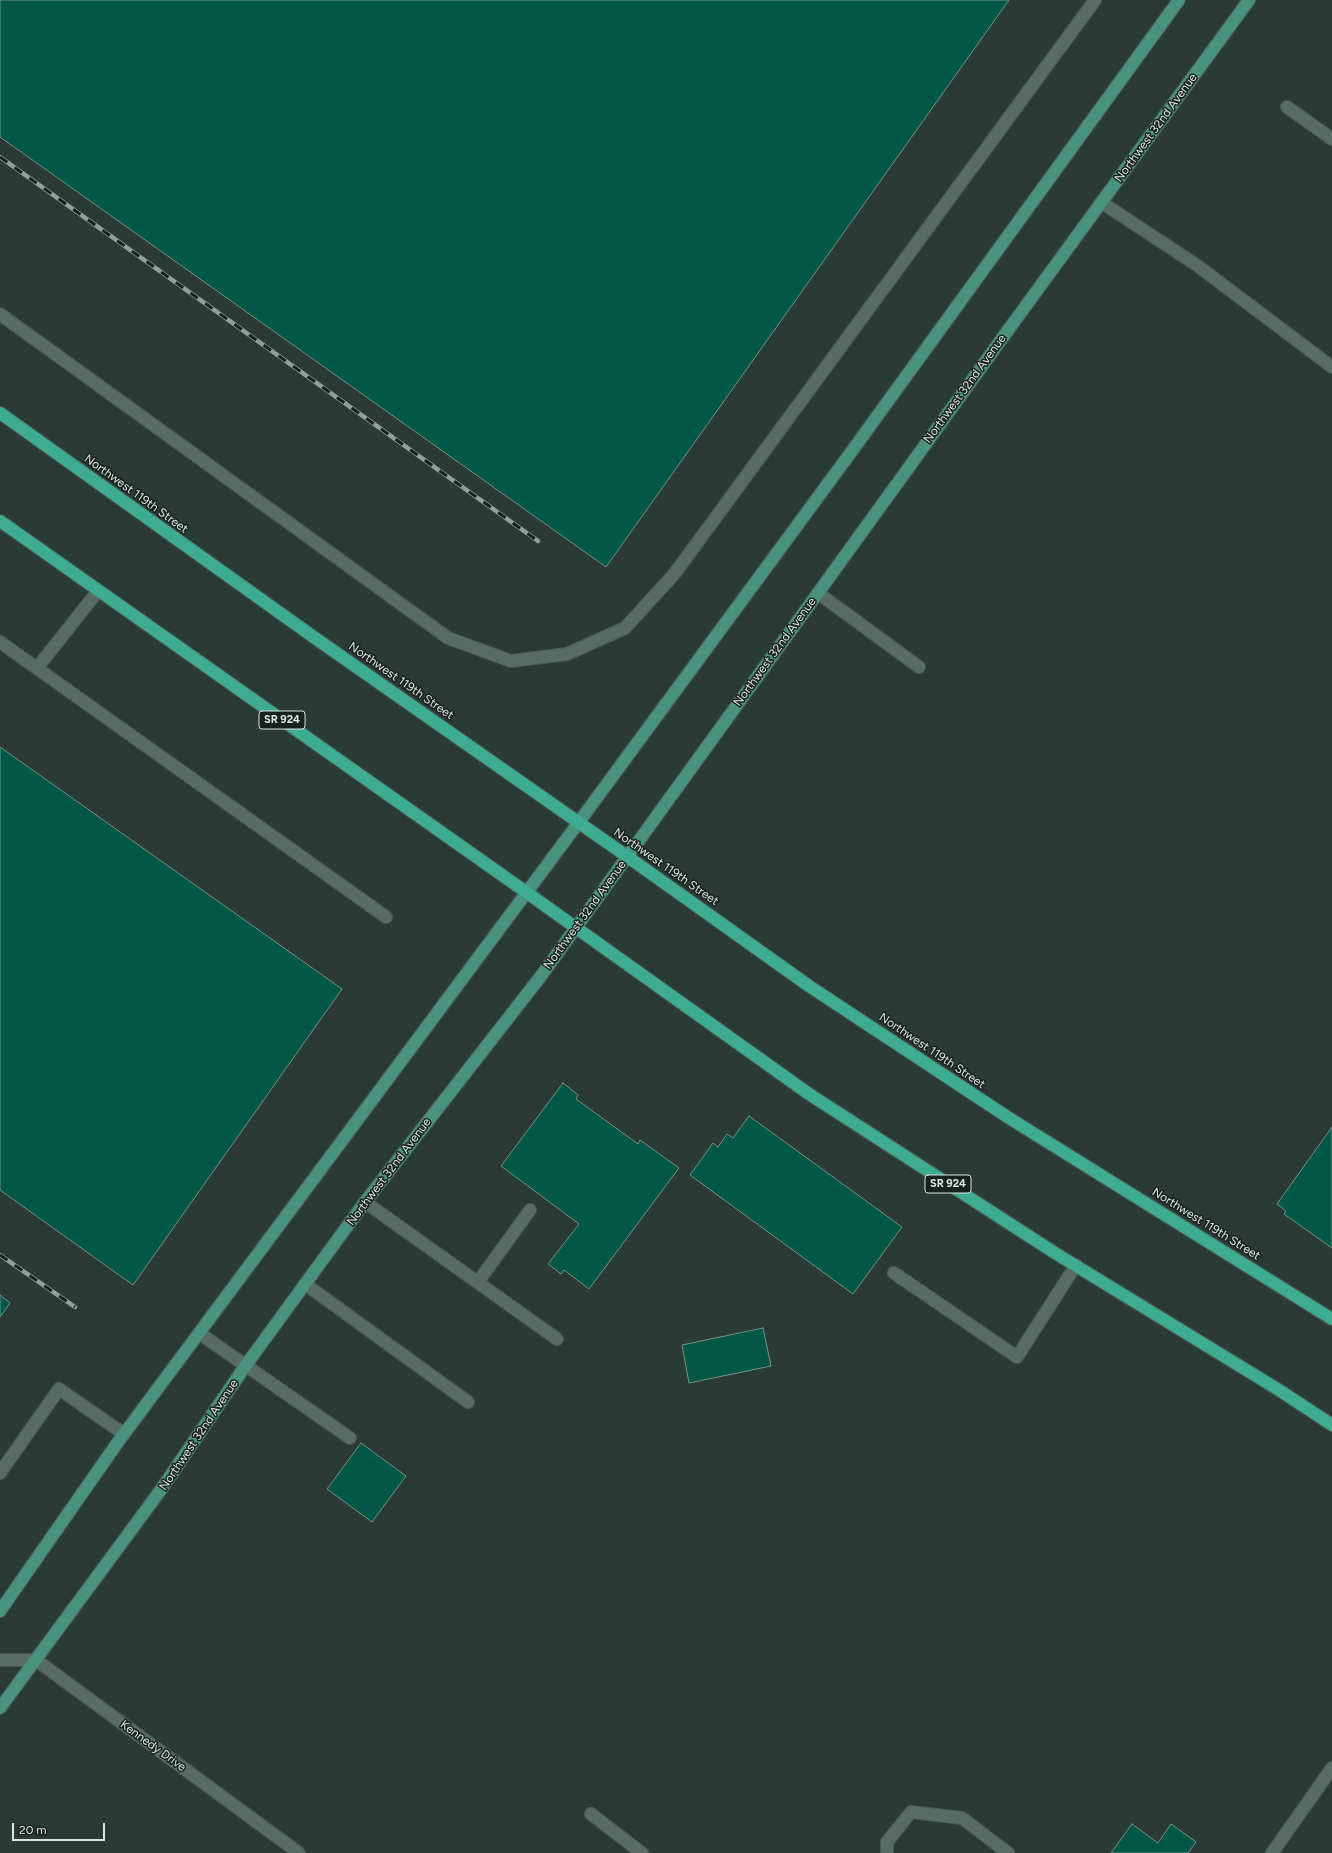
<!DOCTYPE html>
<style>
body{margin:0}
#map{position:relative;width:1332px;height:1853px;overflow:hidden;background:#2a3b36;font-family:Figtree,sans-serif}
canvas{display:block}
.scale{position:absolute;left:12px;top:1823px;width:93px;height:18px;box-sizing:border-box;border:2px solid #dbe5e2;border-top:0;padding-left:5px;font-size:12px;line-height:14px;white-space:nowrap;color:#dbe5e2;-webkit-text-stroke:3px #19211e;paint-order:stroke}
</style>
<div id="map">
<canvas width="1332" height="1853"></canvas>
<div class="scale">20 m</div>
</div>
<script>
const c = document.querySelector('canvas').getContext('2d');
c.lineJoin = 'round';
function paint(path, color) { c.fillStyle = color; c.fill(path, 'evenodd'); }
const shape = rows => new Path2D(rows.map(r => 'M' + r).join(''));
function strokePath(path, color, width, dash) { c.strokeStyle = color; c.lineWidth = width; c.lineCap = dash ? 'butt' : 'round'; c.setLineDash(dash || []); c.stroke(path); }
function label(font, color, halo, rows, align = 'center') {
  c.font = font + ' Figtree,sans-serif'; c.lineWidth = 3; c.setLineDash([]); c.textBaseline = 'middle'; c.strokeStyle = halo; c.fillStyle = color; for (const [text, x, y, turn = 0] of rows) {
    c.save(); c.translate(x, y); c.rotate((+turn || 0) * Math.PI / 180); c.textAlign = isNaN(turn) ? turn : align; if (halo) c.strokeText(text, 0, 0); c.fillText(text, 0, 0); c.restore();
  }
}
const building = shape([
 [0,0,1009,0,606,567,0,137,0,0],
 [0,747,342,989,133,1285,0,1190,0,747],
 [563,1083,578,1095,576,1099,638,1144,640,1140,679,1168,589,1289,564,1270,561,1274,548,1264,579,1224,501,1166,563,1083],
 [749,1116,902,1227,853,1294,690,1175,713,1143,718,1147,727,1134,733,1138,749,1116],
 [1332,1127,1332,1248,1284,1214,1286,1211,1277,1204,1332,1127],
 [0,1295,10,1303,0,1317,0,1295],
 [763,1328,771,1366,689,1383,682,1345,763,1328],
 [361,1443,406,1476,372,1522,327,1489,361,1443],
 [1132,1824,1158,1843,1171,1824,1196,1842,1188,1853,1111,1853,1132,1824]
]);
const minor = shape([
 [1287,107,1332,139],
 [1101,202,1198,266,1332,367],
 [0,314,448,638,511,661,567,654,625,628,675,573,1095,0],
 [818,593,919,667],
 [0,642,386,917],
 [37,668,98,591],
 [365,1202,557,1339],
 [894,1273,1017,1357,1076,1265],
 [478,1282,530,1210],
 [305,1284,468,1402],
 [199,1333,350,1438],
 [0,1473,59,1389,124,1434],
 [0,1660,36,1660,299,1853],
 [591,1814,642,1853],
 [887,1853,887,1842,911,1812,962,1818,1008,1853],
 [1272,1853,1332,1768]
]);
const major = shape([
 [0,1611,118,1442,579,822,849,455,1179,0],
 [0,1708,160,1491,246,1365,305,1284,365,1202,541,976,1006,333,1249,0]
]);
const highway = shape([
 [0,413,315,638,628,857,809,986,1009,1118,1332,1319],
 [0,521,526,892,809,1094,1055,1253,1279,1390,1332,1425]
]);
const rail = shape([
 [0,157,538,541],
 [0,1255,75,1307]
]);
const shields = [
 [282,720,46],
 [948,1184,46]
];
const shieldNames = [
 ["SR 924",282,720],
 ["SR 924",948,1184]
];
const streetNames = [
 ["Northwest 32nd Avenue",1156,128,-54],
 ["Northwest 32nd Avenue",965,389,-54],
 ["Northwest 119th Street",136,494,36],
 ["Northwest 32nd Avenue",775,652,-54],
 ["Northwest 119th Street",401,681,35],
 ["Northwest 119th Street",666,867,35],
 ["Northwest 32nd Avenue",585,915,-54],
 ["Northwest 119th Street",932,1051,34],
 ["Northwest 32nd Avenue",389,1172,-53],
 ["Northwest 119th Street",1206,1224,32],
 ["Northwest 32nd Avenue",199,1435,-56],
 ["Kennedy Drive",153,1746,36]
];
paint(building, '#025846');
strokePath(building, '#7b8f88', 1);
strokePath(minor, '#4a5954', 14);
strokePath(major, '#4a5954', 14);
strokePath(highway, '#4a5954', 14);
strokePath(minor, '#586b64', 12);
strokePath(major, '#48927e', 12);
strokePath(highway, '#3dac90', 12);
strokePath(rail, '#929f9b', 4.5);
strokePath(rail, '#19211e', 3, [9]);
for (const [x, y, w] of shields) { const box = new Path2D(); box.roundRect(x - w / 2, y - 9, w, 18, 3); c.fillStyle = '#19211e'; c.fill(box); strokePath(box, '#dbe5e2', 1); }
label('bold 11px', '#dbe5e2', null, shieldNames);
label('12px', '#dbe5e2', '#19211e', streetNames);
</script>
